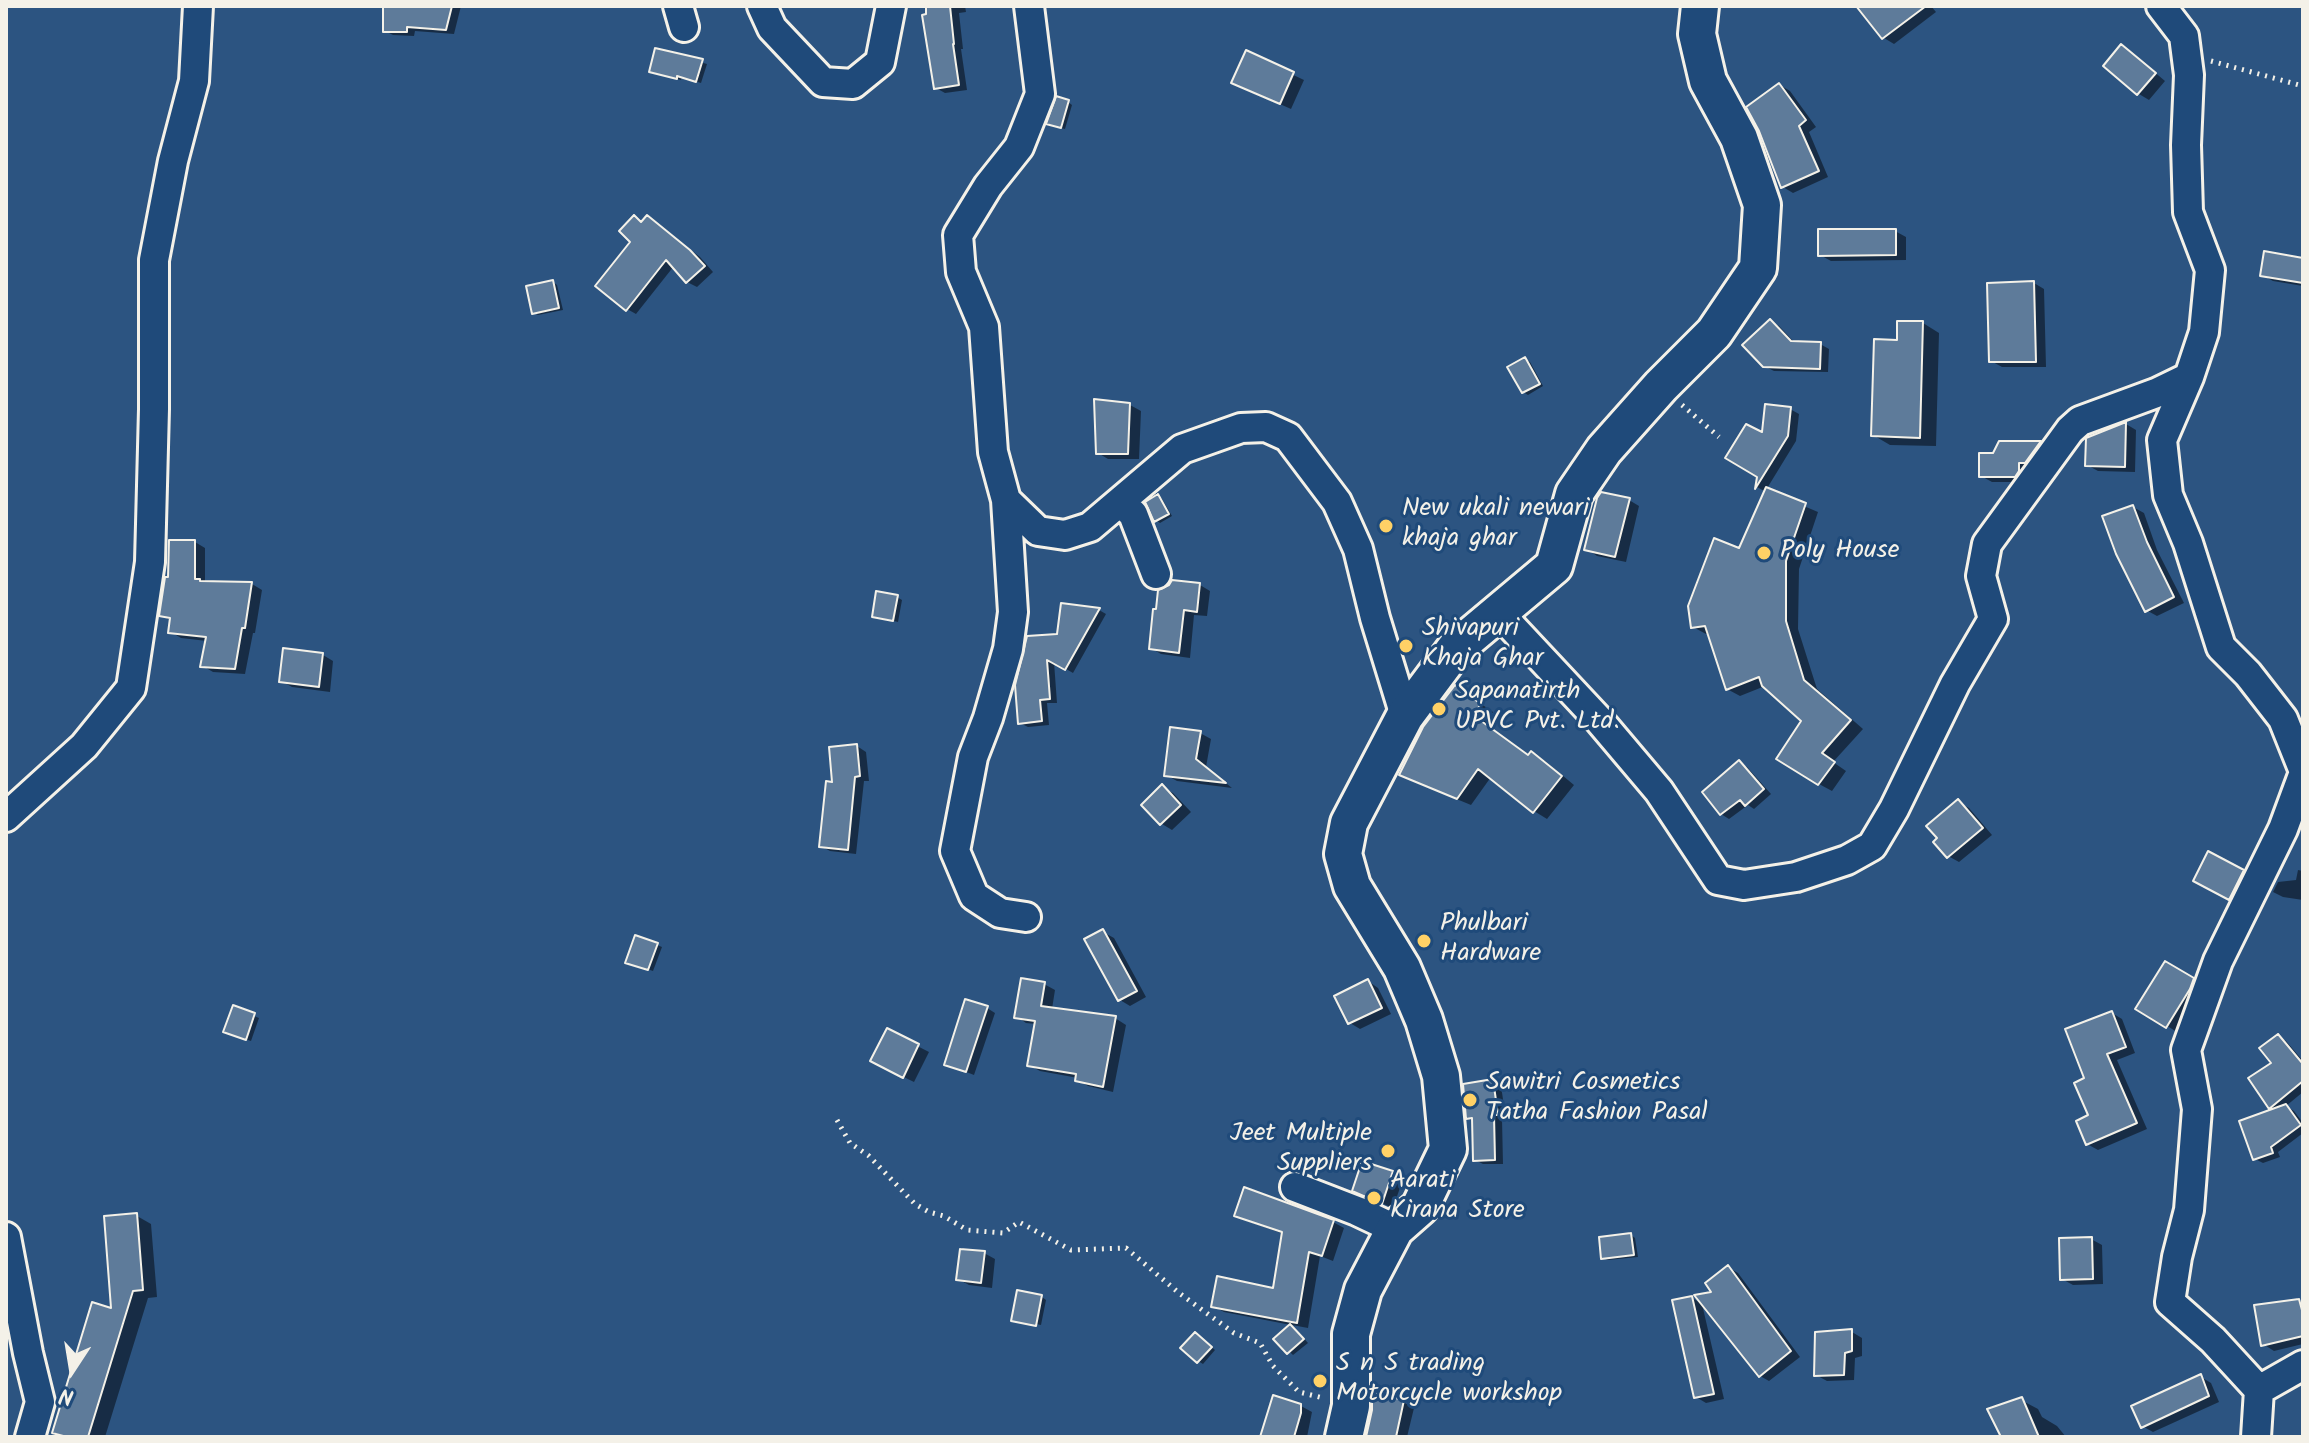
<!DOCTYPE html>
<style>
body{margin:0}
#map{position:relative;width:2309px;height:1443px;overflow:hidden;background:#2c5481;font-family:Kalam,sans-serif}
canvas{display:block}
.frame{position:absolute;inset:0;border:8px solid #f4f1e8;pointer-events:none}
.north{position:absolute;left:32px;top:1331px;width:80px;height:80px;-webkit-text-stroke:6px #1f4a7a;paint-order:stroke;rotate:192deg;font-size:22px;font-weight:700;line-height:32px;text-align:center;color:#f4f1e8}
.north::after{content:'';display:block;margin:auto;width:28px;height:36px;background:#f4f1e8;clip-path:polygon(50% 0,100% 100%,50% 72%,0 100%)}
</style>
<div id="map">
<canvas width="2309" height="1443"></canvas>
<div class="frame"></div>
<div class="north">N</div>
</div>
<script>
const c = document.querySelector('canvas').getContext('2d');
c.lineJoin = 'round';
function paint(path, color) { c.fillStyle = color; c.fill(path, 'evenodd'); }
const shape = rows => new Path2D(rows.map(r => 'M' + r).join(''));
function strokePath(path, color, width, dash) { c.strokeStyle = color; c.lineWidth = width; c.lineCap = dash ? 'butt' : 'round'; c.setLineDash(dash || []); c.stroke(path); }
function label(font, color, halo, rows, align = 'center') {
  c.font = font + ' Kalam,sans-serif'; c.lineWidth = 6; c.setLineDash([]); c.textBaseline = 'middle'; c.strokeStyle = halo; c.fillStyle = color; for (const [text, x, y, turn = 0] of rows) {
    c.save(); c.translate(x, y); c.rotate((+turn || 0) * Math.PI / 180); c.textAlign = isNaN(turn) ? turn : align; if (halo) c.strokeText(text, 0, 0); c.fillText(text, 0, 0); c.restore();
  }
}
const shadow = shape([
 [385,6,461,6,454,34,415,31,414,36,393,35,385,31],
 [928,6,965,6,966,12,959,13,963,49,961,49,967,90,945,93,936,88],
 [1890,6,1931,6,1936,12,1894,44,1884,38,1870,21],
 [2122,47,2132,53,2165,81,2149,100,2139,94,2105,66],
 [656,50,707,64,701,83,682,77,681,80,651,71],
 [1247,53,1304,80,1291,109,1244,88],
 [1780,85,1790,91,1816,127,1809,132,1828,177,1793,193,1783,187],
 [1068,102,1072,105,1065,129,1053,126],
 [647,217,700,257,713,272,697,287,687,282,674,266,636,314,627,309,634,218,643,223],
 [1895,231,1906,237,1906,260,1831,261,1820,255],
 [2303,260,2303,286,2273,281,2262,275],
 [553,282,557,285,563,310,538,315,534,313],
 [2034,283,2044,289,2046,367,2002,367,1991,361],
 [1770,321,1779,326,1795,343,1820,344,1829,349,1828,372,1774,371,1764,366],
 [1923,323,1939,333,1936,446,1890,445,1873,435,1899,342],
 [1525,359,1530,362,1543,386,1528,395,1523,392],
 [1130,405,1141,411,1139,459,1108,459,1098,453],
 [1790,409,1799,414,1796,441,1766,490,1818,512,1799,569,1798,629,1817,689,1863,729,1833,762,1846,771,1832,791,1819,784,1804,721,1765,686,1740,696,1727,689,1709,634,1706,634,1693,627,1740,551,1766,492,1757,487,1763,435],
 [2126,424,2136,430,2135,472,2098,471,2087,465,2088,440],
 [2000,443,2041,443,2050,448,2026,482,1992,482,1981,476],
 [1158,496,1162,499,1172,516,1160,523,1156,520],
 [1629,500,1639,506,1626,562,1597,556,1587,549],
 [2133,507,2144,513,2157,550,2184,603,2157,616,2146,610],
 [195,542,205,548,205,584,252,584,262,590,255,633,253,633,245,674,213,672,203,666,207,641,181,638,171,632,172,621,161,615],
 [1200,585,1210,591,1207,616,1194,615,1190,658,1161,654,1151,648],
 [897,597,902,600,898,622,874,616],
 [1062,605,1099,610,1106,614,1073,673,1054,662,1057,703,1047,703,1049,725,1028,727,1020,723,1017,685,1059,636],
 [285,650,323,655,333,661,330,692,292,687,281,681],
 [1468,695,1493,712,1485,724,1529,756,1532,753,1545,761,1574,785,1547,819,1534,811,1491,777,1471,805,1415,782,1402,774],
 [1200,733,1211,739,1206,767,1232,788,1177,781,1166,775],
 [857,746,866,752,869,781,864,781,856,854,830,851,821,846,834,784],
 [1739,763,1747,767,1771,794,1754,809,1748,805,1729,819,1721,814],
 [1162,787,1173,793,1191,812,1172,830,1162,824,1143,805],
 [1958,802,1969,808,1992,835,1959,862,1948,856],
 [2209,854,2253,878,2240,905,2195,881],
 [2298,870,2303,871,2303,900,2283,897,2273,892,2278,882,2296,880],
 [1103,932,1114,938,1146,997,1130,1006,1120,1000],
 [657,945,662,947,653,971,632,964],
 [2165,963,2203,986,2177,1032,2138,1008],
 [1368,981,1378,988,1391,1014,1360,1029,1350,1023],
 [1044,984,1055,990,1052,1009,1115,1018,1126,1025,1113,1092,1088,1086,1077,1080,1078,1078,1040,1071,1029,1065,1036,1024,1026,1023,1016,1016],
 [234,1008,259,1018,251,1041,230,1034],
 [987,1008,995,1013,974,1075,946,1064],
 [2112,1013,2122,1019,2135,1053,2117,1060,2147,1129,2098,1150,2087,1144,2091,1116,2087,1079],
 [888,1031,929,1052,914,1082,883,1067],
 [2278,1036,2286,1041,2303,1061,2303,1092,2286,1106,2294,1111,2303,1123,2303,1133,2278,1152,2280,1157,2263,1163,2255,1159,2275,1110,2271,1108,2251,1079,2274,1063],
 [1493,1081,1501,1086,1506,1119,1502,1119,1503,1164,1483,1164,1475,1160,1474,1121,1468,1118],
 [1392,1173,1403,1179,1393,1208,1365,1196],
 [1245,1189,1333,1222,1344,1228,1333,1261,1320,1256,1308,1328,1292,1325,1308,1343,1293,1355,1276,1339,1291,1325,1224,1312,1213,1306,1274,1290,1284,1234,1247,1221,1236,1215],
 [137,1216,151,1224,157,1297,148,1298,105,1437,64,1437,55,1432,113,1311],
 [1631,1235,1635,1238,1638,1257,1608,1260,1603,1258],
 [2091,1239,2102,1245,2103,1284,2073,1285,2062,1279],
 [984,1253,995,1259,992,1288,969,1285,958,1279],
 [1729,1268,1738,1273,1800,1357,1769,1381,1760,1376,1715,1293],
 [1042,1297,1046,1300,1041,1325,1016,1320],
 [1692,1298,1702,1304,1724,1399,1706,1403,1696,1397],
 [2299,1301,2303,1303,2303,1344,2274,1351,2263,1344],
 [1852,1332,1862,1338,1862,1356,1855,1358,1854,1380,1827,1381,1816,1375],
 [1200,1337,1215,1350,1203,1364,1198,1361],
 [2201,1377,2211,1383,2219,1402,2153,1432,2142,1426],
 [2021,1400,2038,1409,2042,1417,2057,1426,2066,1437,2004,1437],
 [1403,1402,1414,1408,1407,1437,1367,1437],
 [1301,1406,1312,1412,1307,1437,1271,1437]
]);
const building = shape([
 [383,6,452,6,446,30,407,27,407,32,383,32,383,6],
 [926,6,950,6,954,44,953,44,959,85,934,89,922,15,926,14,926,6],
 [1856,6,1926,6,1882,39,1856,6],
 [2121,44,2156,73,2137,95,2103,66,2121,44],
 [655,48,703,59,696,82,677,76,677,79,649,72,655,48],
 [1246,50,1294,72,1280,104,1231,83,1246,50],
 [1779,83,1806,120,1799,126,1819,171,1781,188,1759,131,1746,107,1779,83],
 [1056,96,1069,100,1061,128,1046,124,1056,96],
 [634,215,641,222,647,215,690,250,705,266,686,283,666,260,626,311,595,286,630,242,619,231,634,215],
 [1818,229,1896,229,1896,255,1818,256,1818,229],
 [2264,251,2303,258,2303,283,2260,276,2264,251],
 [553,280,559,308,532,314,526,286,553,280],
 [2034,281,2036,362,1989,362,1987,283,2034,281],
 [1770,319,1791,341,1821,342,1820,369,1763,367,1742,345,1770,319],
 [1897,321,1923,321,1920,438,1871,436,1874,339,1897,340,1897,321],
 [1525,357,1540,384,1522,393,1507,367,1525,357],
 [1094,399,1130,403,1128,454,1096,454,1094,399],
 [1765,404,1791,407,1788,436,1755,489,1757,477,1725,458,1746,424,1762,432,1765,404],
 [2126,422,2125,467,2085,466,2086,438,2126,422],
 [1999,441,2041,441,2025,463,2019,463,2019,471,2015,477,1979,477,1979,453,1993,453,1999,441],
 [1766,487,1806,503,1786,561,1786,621,1804,680,1851,720,1822,753,1835,762,1818,785,1776,759,1801,721,1762,686,1759,677,1726,690,1705,626,1691,628,1688,606,1714,538,1739,548,1766,487],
 [1601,492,1630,498,1615,557,1584,550,1597,498,1601,492],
 [1158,494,1169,514,1154,522,1145,502,1158,494],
 [2133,505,2147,542,2174,597,2145,612,2116,554,2102,516,2133,505],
 [169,540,195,540,195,579,200,579,200,581,252,582,245,628,242,628,235,669,200,667,206,637,168,633,170,618,159,616,165,577,168,577,169,540],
 [1172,580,1200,583,1197,612,1184,610,1179,653,1149,649,1153,609,1156,609,1158,590,1169,585,1172,580],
 [876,591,898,595,893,621,872,617,876,591],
 [1061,603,1100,608,1065,670,1047,660,1050,699,1040,700,1042,721,1018,724,1015,685,1027,636,1057,634,1061,603],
 [283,648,323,653,319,687,279,682,283,648],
 [1455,685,1481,704,1473,715,1528,755,1531,751,1562,776,1533,813,1478,769,1457,799,1399,775,1423,727,1455,685],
 [1170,727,1201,731,1196,759,1226,783,1164,776,1170,727],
 [857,744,860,776,855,777,848,850,819,847,826,781,832,782,829,747,857,744],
 [1739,760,1764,789,1745,806,1740,800,1720,815,1702,792,1739,760],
 [1162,784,1181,805,1160,825,1141,805,1162,784],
 [1958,799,1983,828,1947,858,1933,842,1937,838,1926,826,1958,799],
 [2208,851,2244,870,2229,900,2193,881,2208,851],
 [1103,929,1137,991,1118,1001,1084,939,1103,929],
 [635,935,658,943,648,970,625,963,635,935],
 [2165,961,2194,978,2190,989,2166,1028,2135,1009,2165,961],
 [1021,978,1045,982,1041,1006,1116,1016,1103,1087,1075,1081,1076,1074,1027,1066,1035,1021,1014,1018,1021,978],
 [1368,979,1382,1008,1348,1024,1334,996,1368,979],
 [965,999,988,1006,966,1072,944,1065,965,999],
 [233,1005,255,1013,246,1040,223,1032,233,1005],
 [2112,1011,2126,1047,2107,1054,2137,1123,2086,1145,2076,1121,2088,1115,2074,1083,2084,1078,2065,1029,2112,1011],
 [887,1028,919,1044,903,1078,870,1061,887,1028],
 [2278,1034,2303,1064,2303,1081,2269,1109,2248,1078,2271,1063,2259,1048,2278,1034],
 [1493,1079,1498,1115,1494,1115,1495,1160,1473,1161,1472,1118,1466,1119,1463,1084,1493,1079],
 [2286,1104,2301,1125,2271,1147,2273,1153,2253,1160,2239,1121,2286,1104],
 [1362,1161,1393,1171,1382,1204,1352,1191,1362,1161],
 [1244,1187,1334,1220,1322,1256,1309,1252,1297,1323,1211,1307,1217,1276,1273,1288,1282,1232,1234,1216,1244,1187],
 [137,1213,143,1290,133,1291,88,1437,67,1437,52,1433,92,1302,111,1308,104,1216,137,1213],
 [1631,1233,1634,1255,1601,1259,1599,1237,1631,1233],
 [2092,1237,2093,1279,2060,1280,2059,1238,2092,1237],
 [960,1249,985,1251,981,1283,956,1280,960,1249],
 [1728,1265,1791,1351,1759,1377,1694,1295,1711,1292,1705,1283,1728,1265],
 [1017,1290,1042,1295,1036,1326,1011,1321,1017,1290],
 [1692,1296,1714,1394,1694,1398,1672,1300,1692,1296],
 [2299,1299,2303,1314,2303,1336,2261,1346,2254,1305,2299,1299],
 [1290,1324,1304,1339,1287,1354,1273,1339,1290,1324],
 [1852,1329,1852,1351,1845,1353,1844,1375,1814,1376,1815,1332,1852,1329],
 [1195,1332,1212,1347,1197,1363,1180,1348,1195,1332],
 [2201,1374,2209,1396,2141,1428,2131,1406,2201,1374],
 [1372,1393,1404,1400,1396,1437,1366,1437,1372,1410,1372,1393],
 [1273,1395,1301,1404,1301,1413,1294,1437,1260,1437,1273,1395],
 [2022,1397,2039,1437,2001,1437,1987,1409,2022,1397]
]);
const path = shape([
 [2211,61,2303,86],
 [1682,405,1719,437],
 [837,1120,850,1143,869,1156,915,1204,929,1212,944,1216,967,1230,1003,1233,1019,1222,1071,1250,1126,1248,1179,1293,1234,1333,1260,1343,1273,1366,1299,1392,1323,1398]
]);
const minor = shape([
 [678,6,684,27],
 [762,6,772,28,823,82,853,84,880,62,891,6],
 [1029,6,1040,94,1019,147,988,186,958,235,961,272,984,327,993,452,1006,500,1038,531,1065,535,1090,527,1182,449,1241,428,1266,427,1288,437,1337,502,1358,549,1375,618,1405,716],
 [2161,6,2184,36,2189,75,2186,145,2188,212,2210,270,2204,332,2189,377,2162,440,2168,495,2188,543,2221,647,2248,674,2283,719,2303,769],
 [1006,500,1013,612,1008,649,988,718,973,757,955,851,974,896,1000,913,1026,917],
 [1120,502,1133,514,1156,574],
 [1498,612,1599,720,1659,791,1718,880,1744,885,1796,877,1847,860,1872,846,1894,809,1955,684,1993,619,1981,576,1987,544,2070,430,2080,421,2156,393,2189,377],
 [6,817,84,746,131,688,150,562,154,409,154,260,173,161,194,81,198,6],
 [1295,1187,1357,1211,1395,1229],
 [6,1237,28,1353,40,1402,30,1437],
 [2259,1390,2303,1365],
 [2256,1437,2259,1390,2213,1340,2170,1302,2177,1257,2189,1210,2197,1109,2186,1050,2218,961,2283,829,2303,775]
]);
const tertiary = shape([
 [1344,1437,1351,1406,1351,1334,1363,1290,1395,1229,1420,1207,1448,1149,1441,1076,1424,1020,1402,968,1352,886,1343,854,1349,823,1405,716,1455,649,1554,566,1574,494,1604,450,1661,386,1714,333,1758,268,1762,205,1739,138,1708,81,1697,34,1700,6]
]);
const markers = [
 [1386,526,8,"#ffd166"],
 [1764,553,8,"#ffd166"],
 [1406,646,8,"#ffd166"],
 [1439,709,8,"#ffd166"],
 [1424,941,8,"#ffd166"],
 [1470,1100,8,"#ffd166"],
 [1388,1151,8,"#ffd166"],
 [1374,1198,8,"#ffd166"],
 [1320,1381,8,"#ffd166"]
];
const poiNames = [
 ["New ukali newari",1402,511],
 ["khaja ghar",1402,541],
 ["Poly House",1780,553],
 ["Shivapuri",1422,631],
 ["Khaja Ghar",1422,661],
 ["Sapanatirth",1455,694],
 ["UPVC Pvt. Ltd.",1455,724],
 ["Phulbari",1440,926],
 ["Hardware",1440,956],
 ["Sawitri Cosmetics",1486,1085],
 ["Tatha Fashion Pasal",1486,1115],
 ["Jeet Multiple",1372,1136,"right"],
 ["Suppliers",1372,1166,"right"],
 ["Aarati",1390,1183],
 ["Kirana Store",1390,1213],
 ["S n S trading",1336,1366],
 ["Motorcycle workshop",1336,1396]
];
paint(shadow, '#0007');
paint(building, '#5e7b9a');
strokePath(building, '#f4f1e8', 2);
strokePath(minor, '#f4f1e8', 34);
strokePath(tertiary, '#f4f1e8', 42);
strokePath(path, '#f4f1e8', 5, [2, 6]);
strokePath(minor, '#1f4a7a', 28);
strokePath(tertiary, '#1f4a7a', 36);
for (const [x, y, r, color] of markers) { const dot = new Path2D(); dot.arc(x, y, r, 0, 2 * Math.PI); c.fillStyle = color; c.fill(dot); strokePath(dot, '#1f4a7a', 3); }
label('26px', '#f4f1e8', '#1f4a7a', poiNames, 'left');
</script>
